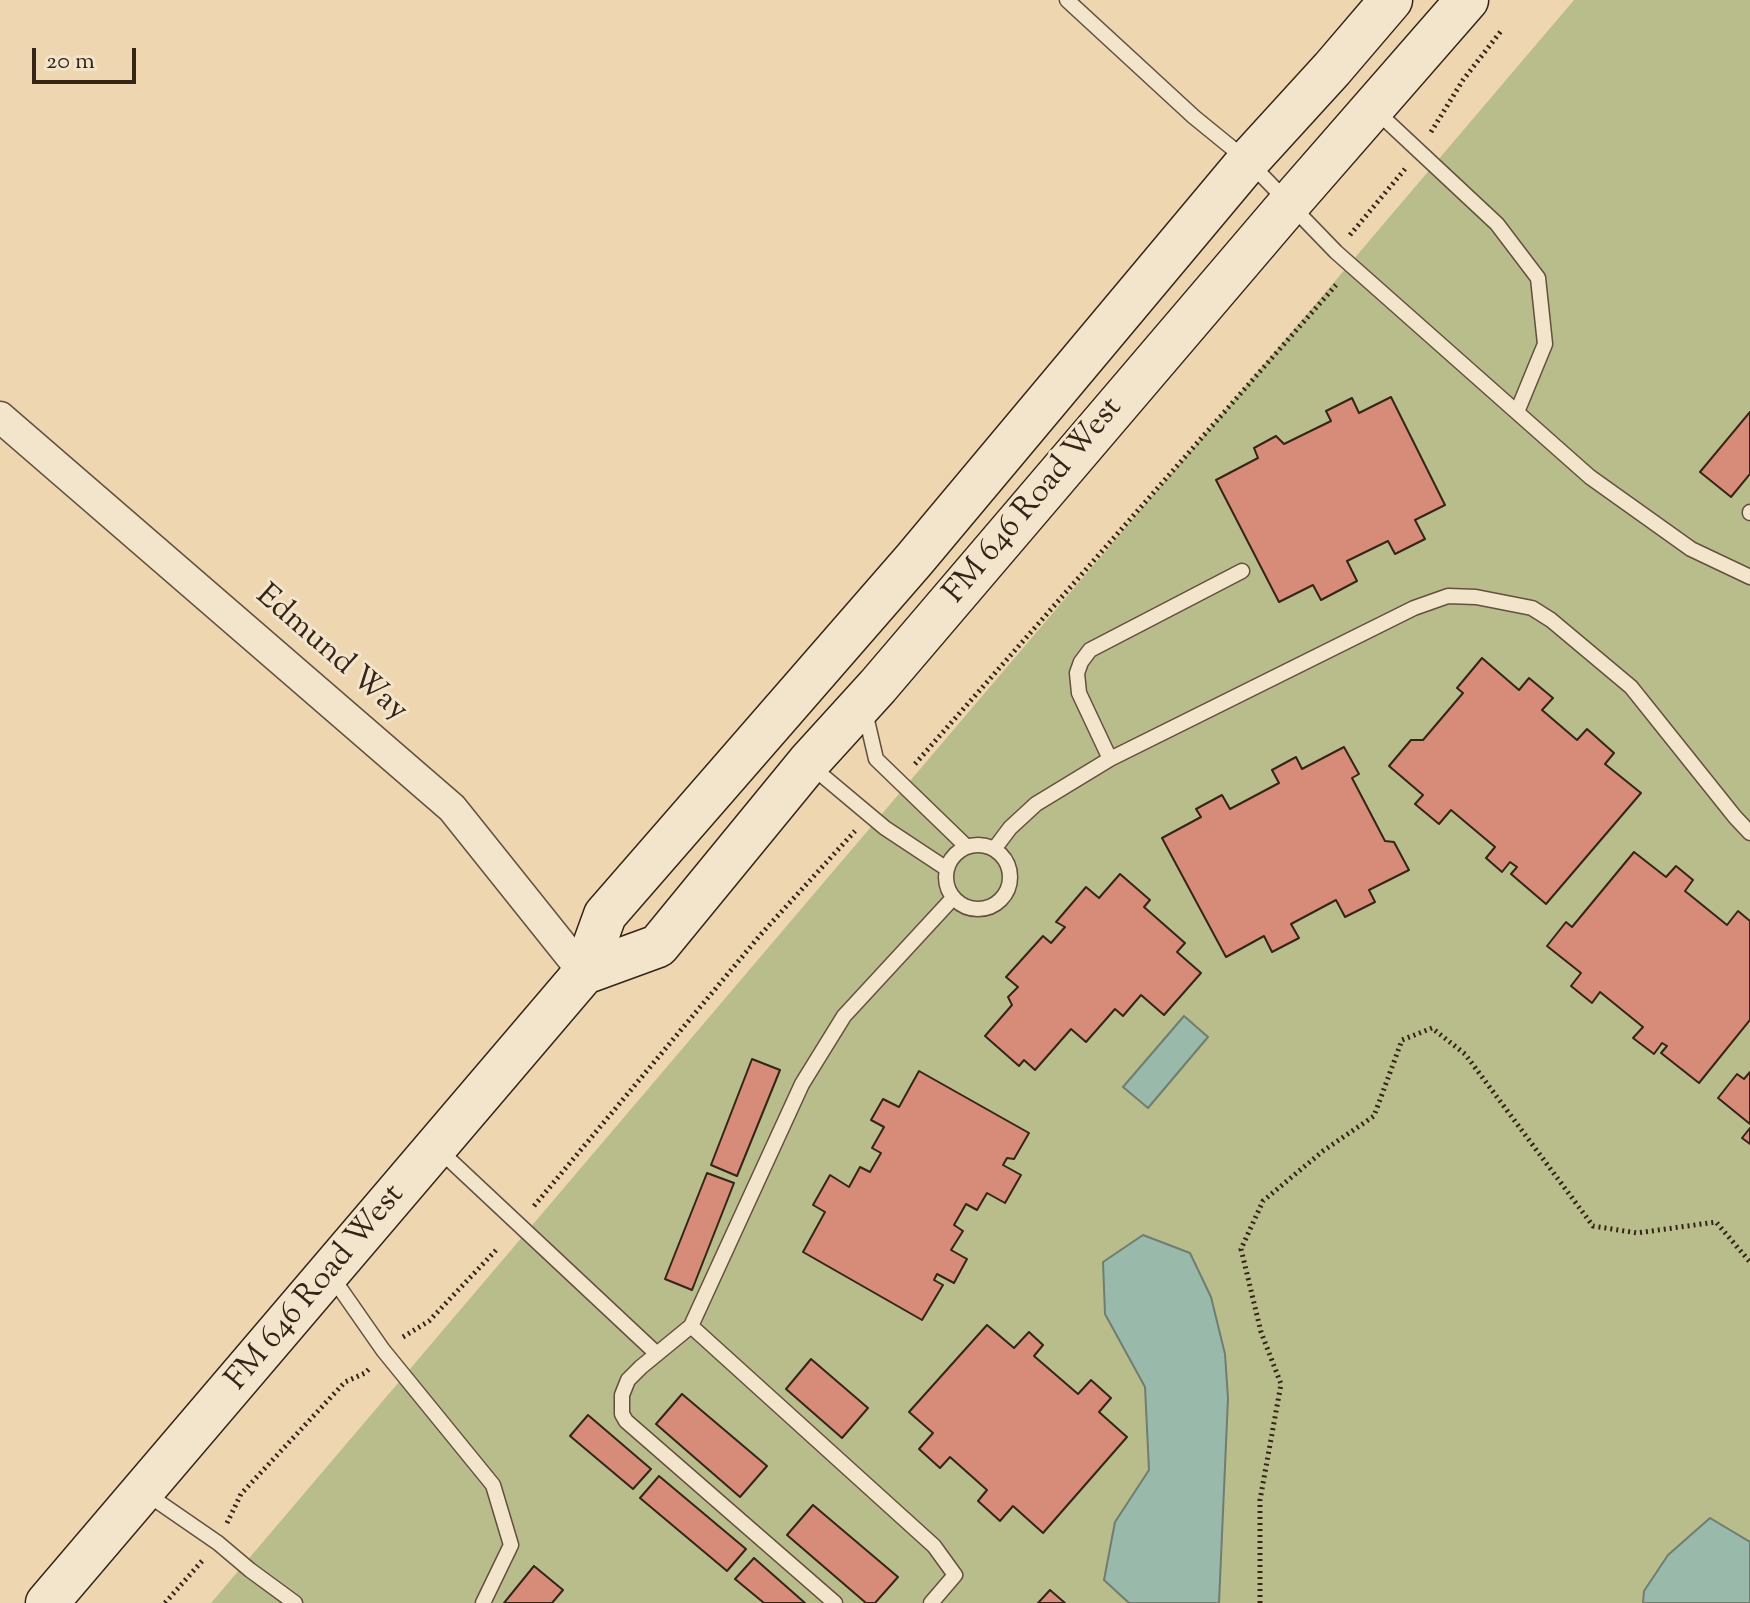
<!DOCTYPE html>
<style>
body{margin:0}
#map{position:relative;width:1750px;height:1603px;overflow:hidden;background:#edd6b0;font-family:"Sorts Mill Goudy",serif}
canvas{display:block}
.scale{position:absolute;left:32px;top:48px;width:104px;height:36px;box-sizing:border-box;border:4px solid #352418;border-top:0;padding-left:10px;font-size:24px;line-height:28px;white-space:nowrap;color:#352418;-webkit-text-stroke:6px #f3e4cc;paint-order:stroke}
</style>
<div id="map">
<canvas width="1750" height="1603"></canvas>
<div class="scale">20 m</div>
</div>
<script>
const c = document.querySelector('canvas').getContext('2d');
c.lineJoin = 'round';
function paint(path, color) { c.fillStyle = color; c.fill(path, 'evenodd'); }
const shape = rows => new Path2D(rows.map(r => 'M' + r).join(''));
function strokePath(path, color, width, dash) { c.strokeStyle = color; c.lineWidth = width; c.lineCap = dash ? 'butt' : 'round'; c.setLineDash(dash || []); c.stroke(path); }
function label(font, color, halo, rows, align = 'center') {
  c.font = font + ' "Sorts Mill Goudy",serif'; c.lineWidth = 6; c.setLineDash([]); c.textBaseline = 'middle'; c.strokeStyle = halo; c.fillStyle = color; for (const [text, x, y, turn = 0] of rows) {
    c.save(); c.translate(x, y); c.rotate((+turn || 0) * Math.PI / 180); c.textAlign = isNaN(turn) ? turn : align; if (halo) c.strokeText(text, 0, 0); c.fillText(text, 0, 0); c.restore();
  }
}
const green = shape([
 [1574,0,1750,0,1750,1603,211,1603]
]);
const water = shape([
 [1184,1016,1208,1037,1148,1108,1123,1087,1184,1016],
 [1143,1235,1190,1253,1211,1297,1225,1354,1228,1398,1219,1603,1129,1603,1104,1580,1115,1522,1149,1470,1145,1387,1105,1314,1103,1262,1143,1235],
 [1710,1518,1750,1542,1750,1603,1643,1603,1644,1591,1668,1555,1710,1518]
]);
const building = shape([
 [1391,397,1445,505,1415,520,1425,539,1395,554,1388,541,1347,561,1357,581,1321,600,1313,585,1279,602,1216,480,1258,458,1254,448,1276,436,1284,444,1331,421,1326,411,1352,398,1359,413,1391,397],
 [1750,412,1750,474,1731,497,1700,472,1750,412],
 [1482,658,1519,690,1529,678,1553,698,1542,710,1577,740,1587,729,1614,753,1605,764,1641,793,1546,904,1511,874,1517,867,1510,862,1502,872,1486,858,1495,847,1451,810,1439,824,1415,804,1423,795,1389,766,1411,740,1423,740,1463,693,1457,688,1482,658],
 [1344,747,1359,774,1352,778,1385,841,1394,842,1409,870,1369,890,1375,902,1345,917,1336,900,1291,924,1299,938,1272,952,1264,936,1226,957,1162,838,1201,817,1196,809,1222,795,1230,809,1279,783,1272,770,1296,757,1302,769,1344,747],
 [1634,852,1666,877,1676,866,1693,880,1685,891,1727,925,1738,911,1750,921,1750,1020,1699,1083,1661,1053,1667,1046,1662,1043,1654,1054,1633,1038,1643,1027,1600,992,1592,1003,1571,986,1581,973,1547,946,1566,922,1572,927,1634,852],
 [1120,874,1150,900,1144,907,1185,943,1177,952,1201,973,1164,1015,1141,995,1123,1016,1115,1009,1086,1042,1071,1029,1035,1070,1024,1060,1019,1066,985,1036,1012,1005,1008,997,1018,987,1006,977,1043,936,1051,943,1065,927,1056,922,1086,887,1099,898,1120,874],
 [752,1059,780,1070,737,1176,711,1165,752,1059],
 [919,1071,1029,1133,1014,1159,1007,1158,1003,1165,1021,1175,1005,1203,987,1193,977,1210,966,1204,954,1225,963,1231,951,1250,967,1259,954,1283,937,1274,934,1280,943,1285,922,1320,803,1252,825,1212,813,1205,830,1175,849,1187,860,1167,870,1172,881,1153,872,1148,884,1127,871,1120,883,1099,899,1107,919,1071],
 [1750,1072,1750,1124,1718,1098,1737,1074,1744,1079,1750,1072],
 [1750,1128,1750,1144,1742,1138,1750,1128],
 [707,1173,734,1183,692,1290,665,1279,707,1173],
 [987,1325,1014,1348,1029,1332,1043,1345,1034,1356,1078,1394,1091,1380,1111,1398,1099,1412,1127,1437,1043,1533,1013,1506,1000,1521,978,1501,987,1490,950,1457,940,1468,919,1449,933,1433,909,1412,987,1325],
 [811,1359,868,1408,842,1438,786,1389,811,1359],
 [682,1394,767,1466,740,1497,656,1424,682,1394],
 [588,1415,651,1469,633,1489,570,1436,588,1415],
 [659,1476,746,1549,727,1571,640,1498,659,1476],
 [813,1505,898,1577,875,1603,866,1603,787,1535,813,1505],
 [754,1558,805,1603,764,1603,735,1579,754,1558],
 [534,1566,563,1590,552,1603,504,1603,534,1566],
 [1050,1590,1065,1603,1038,1603,1050,1590]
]);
const path = shape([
 [1431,132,1463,80,1501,31],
 [1350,235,1405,169],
 [915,764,1336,285],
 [534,1206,762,933,855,831],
 [403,1337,429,1321,498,1248],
 [227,1523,241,1494,345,1382,365,1373,370,1368],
 [165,1603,202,1561],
 [1260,1603,1260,1500,1281,1384,1261,1332,1241,1249,1263,1201,1323,1151,1374,1116,1402,1040,1432,1028,1465,1054,1593,1226,1637,1233,1716,1222,1750,1262]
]);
const lane = shape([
 [1067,0,1194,117,1248,161,1336,252,1590,477,1691,549,1750,577],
 [1374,109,1497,224,1538,278,1545,344,1517,412],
 [1750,513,1750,512],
 [868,712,866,716,876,759,967,847],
 [1110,759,1079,693,1077,673,1081,662,1090,650,1242,571],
 [811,766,885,828,947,869],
 '946 877a32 32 0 1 1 64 0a32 32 0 1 1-64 0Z',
 [995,848,1010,828,1036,804,1110,759,1414,608,1448,596,1476,597,1532,608,1551,620,1631,687,1735,817,1750,833],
 [437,1148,657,1354],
 [330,1274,383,1350,493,1485,511,1545,483,1603],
 [691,1326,934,1546,955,1575,931,1603],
 [144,1492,218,1543,250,1570,295,1603],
 [835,1603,626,1421,622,1414,622,1395,628,1380,641,1367,691,1326,802,1084,844,1016,953,898]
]);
const street = shape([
 [0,417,452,808,584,973]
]);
const secondary = shape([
 [584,973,658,946,808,763,878,686,1289,204,1467,0],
 [47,1603,584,973,605,915,914,560,1248,161,1332,69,1391,0]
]);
const streetNames = [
 ["FM 646 Road West",1035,502,-50],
 ["Edmund Way",330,655,41],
 ["FM 646 Road West",317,1289,-50]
];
paint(green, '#b9bd8b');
paint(water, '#99b9ab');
strokePath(water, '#717d70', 2);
paint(building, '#d78b79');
strokePath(building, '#352418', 2);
strokePath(lane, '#63503e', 17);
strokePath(street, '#63503e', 33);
strokePath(secondary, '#352418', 45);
strokePath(path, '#352418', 5, [2, 4]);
strokePath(lane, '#f3e4cc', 14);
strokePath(street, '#f3e4cc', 30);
strokePath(secondary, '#f3e4cc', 42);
label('32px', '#352418', '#f3e4cc', streetNames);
</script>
